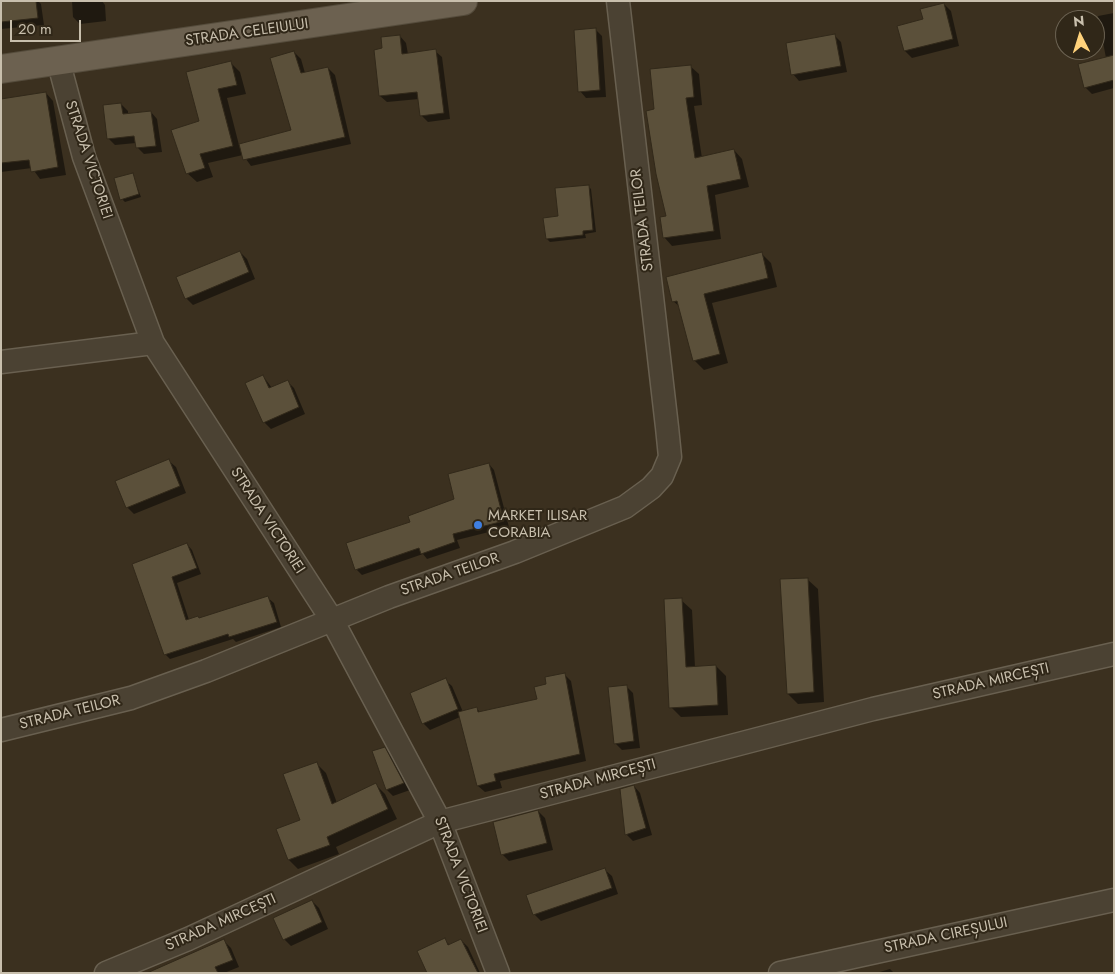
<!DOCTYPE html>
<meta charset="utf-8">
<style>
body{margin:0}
#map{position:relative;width:1115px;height:974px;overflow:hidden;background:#3b301f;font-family:Jost,sans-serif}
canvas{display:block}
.frame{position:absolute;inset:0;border:2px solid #c8bfad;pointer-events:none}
.north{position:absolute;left:1055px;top:10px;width:50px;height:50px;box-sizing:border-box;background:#302718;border:1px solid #6d6454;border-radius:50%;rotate:355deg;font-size:14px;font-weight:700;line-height:20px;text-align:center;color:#c8bfad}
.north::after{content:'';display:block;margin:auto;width:18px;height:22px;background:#ffd27b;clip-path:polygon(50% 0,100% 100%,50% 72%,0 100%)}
.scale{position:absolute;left:10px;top:20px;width:71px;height:22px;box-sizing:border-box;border:2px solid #c8bfad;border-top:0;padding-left:6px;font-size:15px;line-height:18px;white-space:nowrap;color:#c8bfad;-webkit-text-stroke:4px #302718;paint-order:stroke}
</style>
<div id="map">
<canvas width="1115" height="974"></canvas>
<div class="frame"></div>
<div class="north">N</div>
<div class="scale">20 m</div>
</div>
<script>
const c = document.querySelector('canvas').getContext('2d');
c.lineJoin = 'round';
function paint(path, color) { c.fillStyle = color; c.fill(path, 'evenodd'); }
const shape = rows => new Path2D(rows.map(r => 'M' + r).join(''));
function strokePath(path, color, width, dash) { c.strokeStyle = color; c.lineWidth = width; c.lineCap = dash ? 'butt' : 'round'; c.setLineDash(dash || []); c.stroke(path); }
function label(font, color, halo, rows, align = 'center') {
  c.font = font + ' Jost,sans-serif'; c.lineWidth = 4; c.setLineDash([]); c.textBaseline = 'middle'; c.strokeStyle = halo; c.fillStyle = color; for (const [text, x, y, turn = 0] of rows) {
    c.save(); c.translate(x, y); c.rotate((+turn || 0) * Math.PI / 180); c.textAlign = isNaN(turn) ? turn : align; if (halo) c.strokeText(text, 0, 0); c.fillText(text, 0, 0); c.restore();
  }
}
const shadow = shape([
 [1,1,38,1,41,4,44,25,1,29],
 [72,1,102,1,105,5,106,21,80,24,73,17],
 [944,4,951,11,959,46,912,58,905,51,899,27,924,20],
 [1114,13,1114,88,1092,94,1085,87,1106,58,1098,16],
 [595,29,602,36,606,97,586,98,580,91],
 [400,36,406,43,408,54,435,51,442,57,450,119,428,122,421,115,419,99,387,102,380,96],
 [835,36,841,42,847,72,799,81,793,74],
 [294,52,301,59,305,73,328,68,335,75,351,144,251,166,243,155,208,163,213,177,197,182,187,173,200,122,231,63,240,72,246,94,227,98,239,145,293,131],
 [690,66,699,74,702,105,694,106,702,158,734,150,742,159,749,187,715,195,721,239,672,246,664,237,667,217,656,111],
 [46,93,53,101,66,175,40,179,32,168,1,172,1,100],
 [121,104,128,111,128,115,151,112,157,119,162,152,144,154,137,147,136,143,115,145,108,138],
 [132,174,141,197,125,202,122,199],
 [588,186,591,189,596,232,585,234,586,238,550,242,547,239,559,217],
 [240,252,247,259,255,279,193,305,186,298],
 [762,254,771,263,777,287,712,303,728,363,704,370,694,360,681,308,673,301],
 [263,376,272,388,287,381,294,388,305,414,271,429,264,422],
 [169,461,176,467,186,493,134,514,127,507],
 [489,464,494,470,509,527,457,540,460,548,427,559,423,554,362,575,356,569,411,522,456,500],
 [187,544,192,550,201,574,177,583,189,620,200,619,268,598,274,603,281,627,236,642,233,639,170,659,165,654,134,564],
 [807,579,818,589,824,702,798,704,788,694],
 [681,600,692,610,695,667,716,666,726,676,728,715,681,717,671,707],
 [564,674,571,681,586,761,500,781,502,788,485,792,478,786,460,717,430,730,423,723,445,680,452,686,463,712,477,709,481,713,538,700,548,685],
 [626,686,633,693,640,748,622,750,615,743],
 [385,748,391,755,410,790,393,796,387,790],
 [316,763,326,773,337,803,376,785,385,794,397,819,336,847,339,854,298,869,289,860,278,830,301,821],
 [634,786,640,793,652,835,633,841,626,834],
 [538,811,545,818,553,850,509,861,502,854],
 [605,870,612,876,618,894,541,921,534,914],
 [312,901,319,908,328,929,291,946,284,939],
 [444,940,450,945,461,940,468,947,480,973,429,973],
 [224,941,231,948,239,967,224,973,181,973],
 [890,969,894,973,876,973]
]);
const building = shape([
 [1,1,36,1,38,18,1,22,1,1],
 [944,3,953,39,904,51,897,26,923,19,920,9,944,3],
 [596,28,600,90,578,92,574,30,596,28],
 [835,34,841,66,791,75,786,43,835,34],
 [400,35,402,54,436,49,444,113,420,116,417,92,379,96,374,50,382,48,381,37,400,35],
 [294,51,301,73,328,67,345,137,243,160,239,144,291,130,270,58,294,51],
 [1114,55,1114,80,1084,88,1078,64,1114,55],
 [231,61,237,85,218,89,233,146,200,154,205,168,186,174,171,130,199,121,186,72,231,61],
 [691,65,694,97,686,98,695,158,734,149,741,179,707,186,714,231,663,238,660,217,666,216,656,174,646,111,654,109,650,69,691,65],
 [46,92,58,167,31,172,29,160,1,163,1,99,46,92],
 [121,103,123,114,151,111,156,146,136,148,134,136,107,139,103,105,121,103],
 [133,173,139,194,120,200,114,178,133,173],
 [589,185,593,230,583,231,583,235,546,239,543,218,558,216,555,188,589,185],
 [240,251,249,272,185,299,176,277,240,251],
 [762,252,768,278,704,294,720,354,693,361,677,301,672,302,666,277,762,252],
 [263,375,269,388,288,380,299,407,263,423,245,383,263,375],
 [169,459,180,486,126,508,115,481,169,459],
 [489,463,504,521,453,534,455,542,421,554,419,548,355,570,346,543,410,522,408,516,454,499,448,474,489,463],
 [187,543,197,568,172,577,186,620,198,616,199,618,268,596,277,622,229,637,228,634,164,655,132,564,187,543],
 [808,578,814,692,787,694,780,579,808,578],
 [682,598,686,667,716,665,718,705,669,708,664,599,682,598],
 [565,673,580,754,494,774,496,781,477,786,458,712,477,707,478,712,537,699,534,687,546,684,545,677,565,673],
 [446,678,458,709,422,724,410,693,446,678],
 [627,685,634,741,614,744,608,687,627,685],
 [385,747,404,783,386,790,372,751,385,747],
 [317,762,332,804,376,783,388,809,327,837,330,845,288,860,276,829,300,820,283,774,317,762],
 [634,785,646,828,625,835,620,789,634,785],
 [538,810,547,843,501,855,493,822,538,810],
 [605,868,612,888,533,915,526,895,605,868],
 [312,900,322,922,283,940,273,918,312,900],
 [445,938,448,945,461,939,478,973,427,973,417,951,445,938],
 [224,939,233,960,215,967,218,973,147,973,224,939]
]);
const minor = shape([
 [58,60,84,157,153,343,332,620,440,822,498,973],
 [1,362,153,343],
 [1,730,131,698,206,671,389,597,515,552,625,507,651,488,662,476,670,457,667,427,618,1],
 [106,973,188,939,440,822,873,709,1114,654],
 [780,973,1114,900]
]);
const primary = shape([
 [1,69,463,1]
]);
const markers = [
 [478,525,5,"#3f7fe0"]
];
const streetNames = [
 ["STRADA CELEIULUI",247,33,-8],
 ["STRADA VICTORIEI",88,160,72],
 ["STRADA TEILOR",643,220,-97],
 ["STRADA VICTORIEI",267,521,57],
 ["STRADA TEILOR",450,575,-19],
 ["STRADA MIRCEȘTI",991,682,-13],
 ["STRADA TEILOR",70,713,-14],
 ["STRADA MIRCEȘTI",598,780,-15],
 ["STRADA VICTORIEI",460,875,69],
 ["STRADA MIRCEȘTI",221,923,-24],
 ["STRADA CIREȘULUI",946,936,-12]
];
const poiNames = [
 ["MARKET ILISAR",488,516],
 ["CORABIA",488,533]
];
paint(shadow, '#0007');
paint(building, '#5b503a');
strokePath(building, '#32291a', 1);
strokePath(minor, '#696050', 25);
strokePath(primary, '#554c3c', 30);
strokePath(minor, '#4b4233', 22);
strokePath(primary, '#6c6150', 28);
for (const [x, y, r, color] of markers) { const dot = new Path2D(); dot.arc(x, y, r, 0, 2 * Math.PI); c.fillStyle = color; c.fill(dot); strokePath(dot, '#302718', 2); }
label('15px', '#c8bfad', '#302718', streetNames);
label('15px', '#c8bfad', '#302718', poiNames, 'left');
</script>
